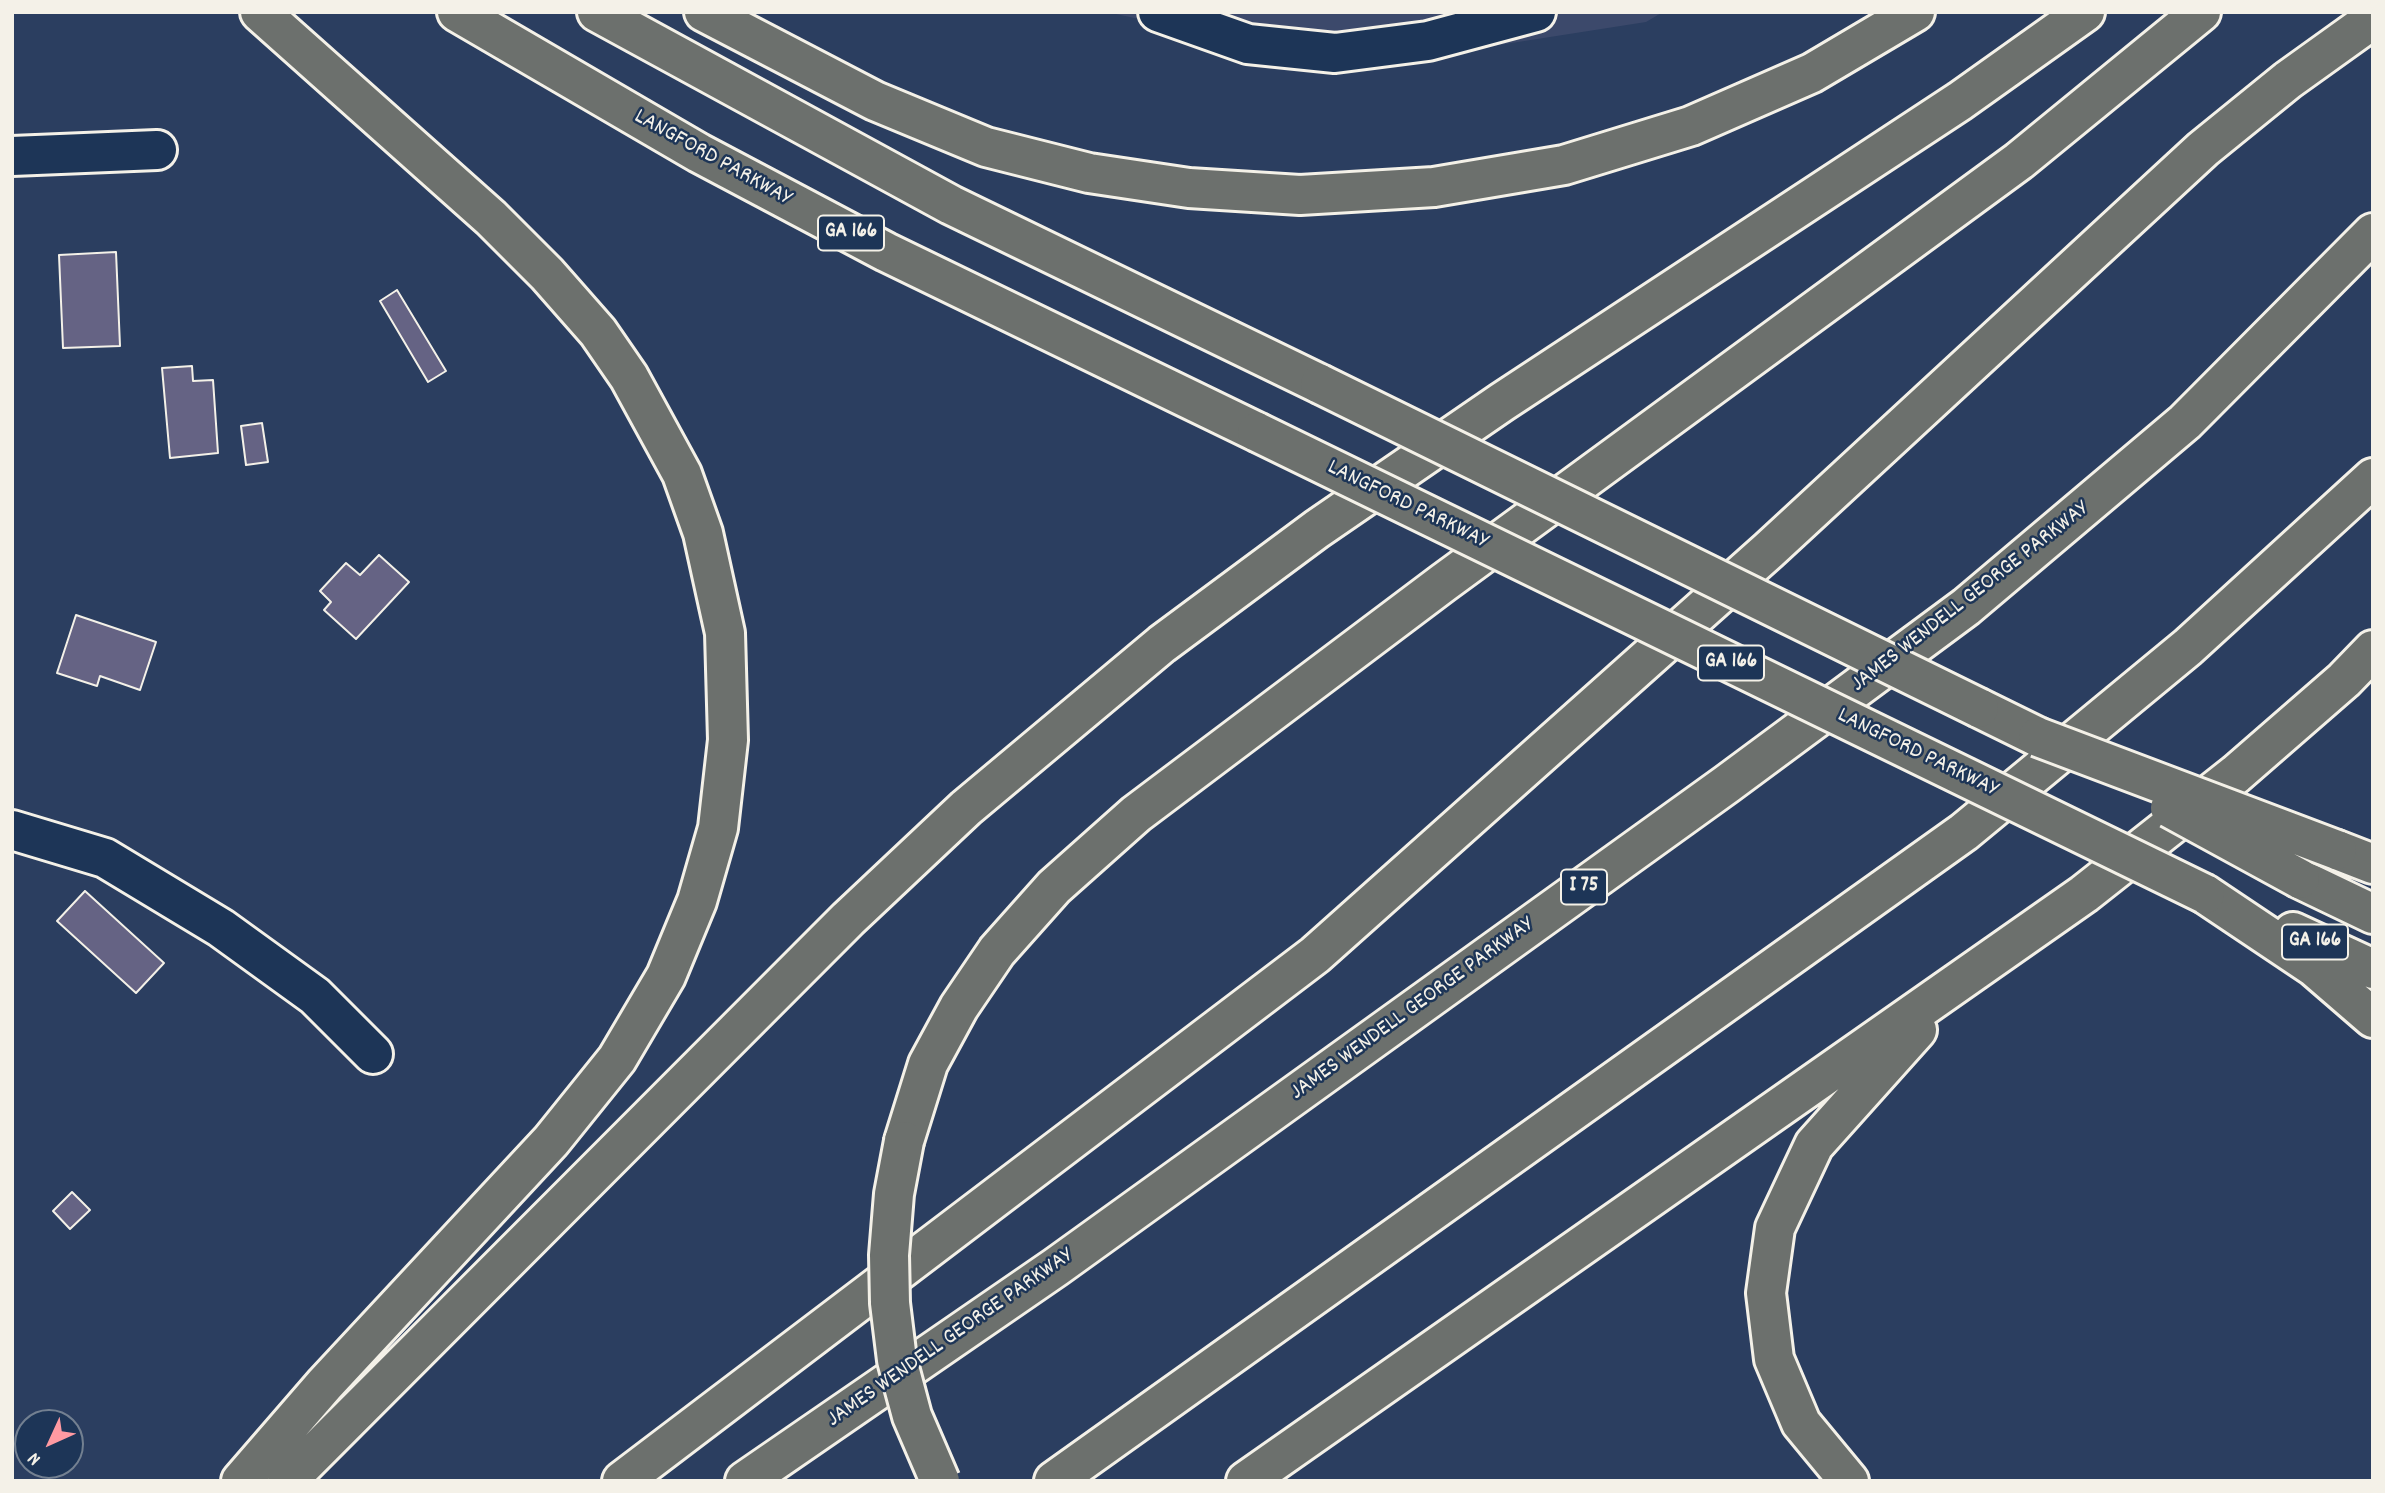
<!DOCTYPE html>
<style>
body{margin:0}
#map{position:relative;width:2385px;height:1493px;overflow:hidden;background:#2b3e60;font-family:Dekko,sans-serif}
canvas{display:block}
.frame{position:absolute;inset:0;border:14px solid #f4f1e8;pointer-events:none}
.north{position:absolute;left:14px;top:1409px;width:70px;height:70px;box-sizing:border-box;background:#1d3557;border:2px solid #738091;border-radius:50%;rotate:225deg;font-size:19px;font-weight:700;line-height:28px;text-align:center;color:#f4f1e8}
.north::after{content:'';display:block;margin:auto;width:24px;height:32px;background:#ff9aa2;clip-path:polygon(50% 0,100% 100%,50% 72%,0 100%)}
</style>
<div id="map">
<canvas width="2385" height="1493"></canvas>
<div class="frame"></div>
<div class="north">N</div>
</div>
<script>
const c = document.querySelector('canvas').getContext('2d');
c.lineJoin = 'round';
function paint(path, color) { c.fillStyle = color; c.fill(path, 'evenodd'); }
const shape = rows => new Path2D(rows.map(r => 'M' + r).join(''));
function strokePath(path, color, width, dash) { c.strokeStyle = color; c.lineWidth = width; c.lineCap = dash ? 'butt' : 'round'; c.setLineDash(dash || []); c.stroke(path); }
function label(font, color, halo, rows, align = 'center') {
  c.font = font + ' Dekko,sans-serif'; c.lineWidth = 5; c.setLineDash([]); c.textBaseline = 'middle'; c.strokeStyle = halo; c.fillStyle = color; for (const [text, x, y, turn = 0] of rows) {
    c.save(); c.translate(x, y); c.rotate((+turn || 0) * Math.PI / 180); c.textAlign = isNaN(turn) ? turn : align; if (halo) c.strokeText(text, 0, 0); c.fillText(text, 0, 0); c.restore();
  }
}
const built = shape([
 [1107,12,1663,12,1646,22,1358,67]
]);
const building = shape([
 [116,252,120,346,63,348,59,255,116,252],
 [397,290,446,371,428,382,380,301,397,290],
 [192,366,193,381,213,380,218,453,170,458,162,368,192,366],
 [262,423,268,462,246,465,241,426,262,423],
 [379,555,409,582,356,639,324,610,331,602,320,591,346,563,360,575,379,555],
 [76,615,156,642,140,690,100,676,97,686,57,673,76,615],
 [85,891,164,963,136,993,57,921,85,891],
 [72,1192,90,1210,70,1229,53,1211,72,1192]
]);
const minor = shape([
 [1158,12,1248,44,1335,53,1428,41,1536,12],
 [12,156,157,150],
 [12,830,105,858,221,928,315,996,373,1054]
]);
const highway = shape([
 [457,12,699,153,886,252,1257,432],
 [597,12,951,205,1320,384],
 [704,12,875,101,986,147,1089,173,1189,188,1300,195,1434,187,1564,165,1691,126,1812,73,1915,12],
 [1979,708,2038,737],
 [2337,850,2373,864],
 [2300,879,2373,914],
 [2205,894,2314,967,2373,1018],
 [2293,932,2373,969],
 [904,1141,928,1064,959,1007,997,951,1054,887,1136,814,1443,583,2019,161,2201,12],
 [241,1481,325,1384,551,1141,617,1059,666,976,697,901,718,828,728,740,725,633,703,533,682,474,629,377,598,332,547,274,491,218,260,12],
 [287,1481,848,919,966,808,1162,644,1317,529,1502,402,1960,101,2085,12],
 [622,1481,1315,955,1769,550,2203,149,2288,80,2373,19],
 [745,1481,1056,1267,1727,784,1966,607,2185,422,2373,233],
 [1054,1481,1964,832,2188,647,2373,478],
 [1246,1481,2084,894,2236,774,2344,680,2373,650],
 [1849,1481,1801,1423,1774,1359,1766,1293,1775,1228,1814,1145,1917,1030]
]);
const highwayBridge = shape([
 [1320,384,1979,708],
 [1257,432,2205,894],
 [2038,737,2337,850],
 [2170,808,2300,879],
 [904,1141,894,1194,889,1255,890,1303,897,1360,912,1416,940,1481]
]);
const shields = [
 [851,233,66],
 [1731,663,66],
 [1584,887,46],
 [2315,942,66]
];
const shieldNames = [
 ["GA 166",851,233],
 ["GA 166",1731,663],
 ["I 75",1584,887],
 ["GA 166",2315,942]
];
const streetNames = [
 ["LANGFORD PARKWAY",712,159,29],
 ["LANGFORD PARKWAY",1407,506,26],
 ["JAMES WENDELL GEORGE PARKWAY",1971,598,-38],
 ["LANGFORD PARKWAY",1917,754,26],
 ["JAMES WENDELL GEORGE PARKWAY",1413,1010,-36],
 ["JAMES WENDELL GEORGE PARKWAY",951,1339,-35]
];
paint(built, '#3c496b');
paint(building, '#656384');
strokePath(building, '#f4f1e8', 2);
strokePath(minor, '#f4f1e8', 44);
strokePath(highway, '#f4f1e8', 44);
strokePath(minor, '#1d3557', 38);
strokePath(highway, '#6c706d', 38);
strokePath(highwayBridge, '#f4f1e8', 44, []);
strokePath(highwayBridge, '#6c706d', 38);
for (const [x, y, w] of shields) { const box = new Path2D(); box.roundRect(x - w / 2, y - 17.5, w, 35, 5); c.fillStyle = '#1d3557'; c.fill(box); strokePath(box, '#f4f1e8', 2); }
label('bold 21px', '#f4f1e8', null, shieldNames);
label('23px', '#f4f1e8', '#1d3557', streetNames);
</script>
